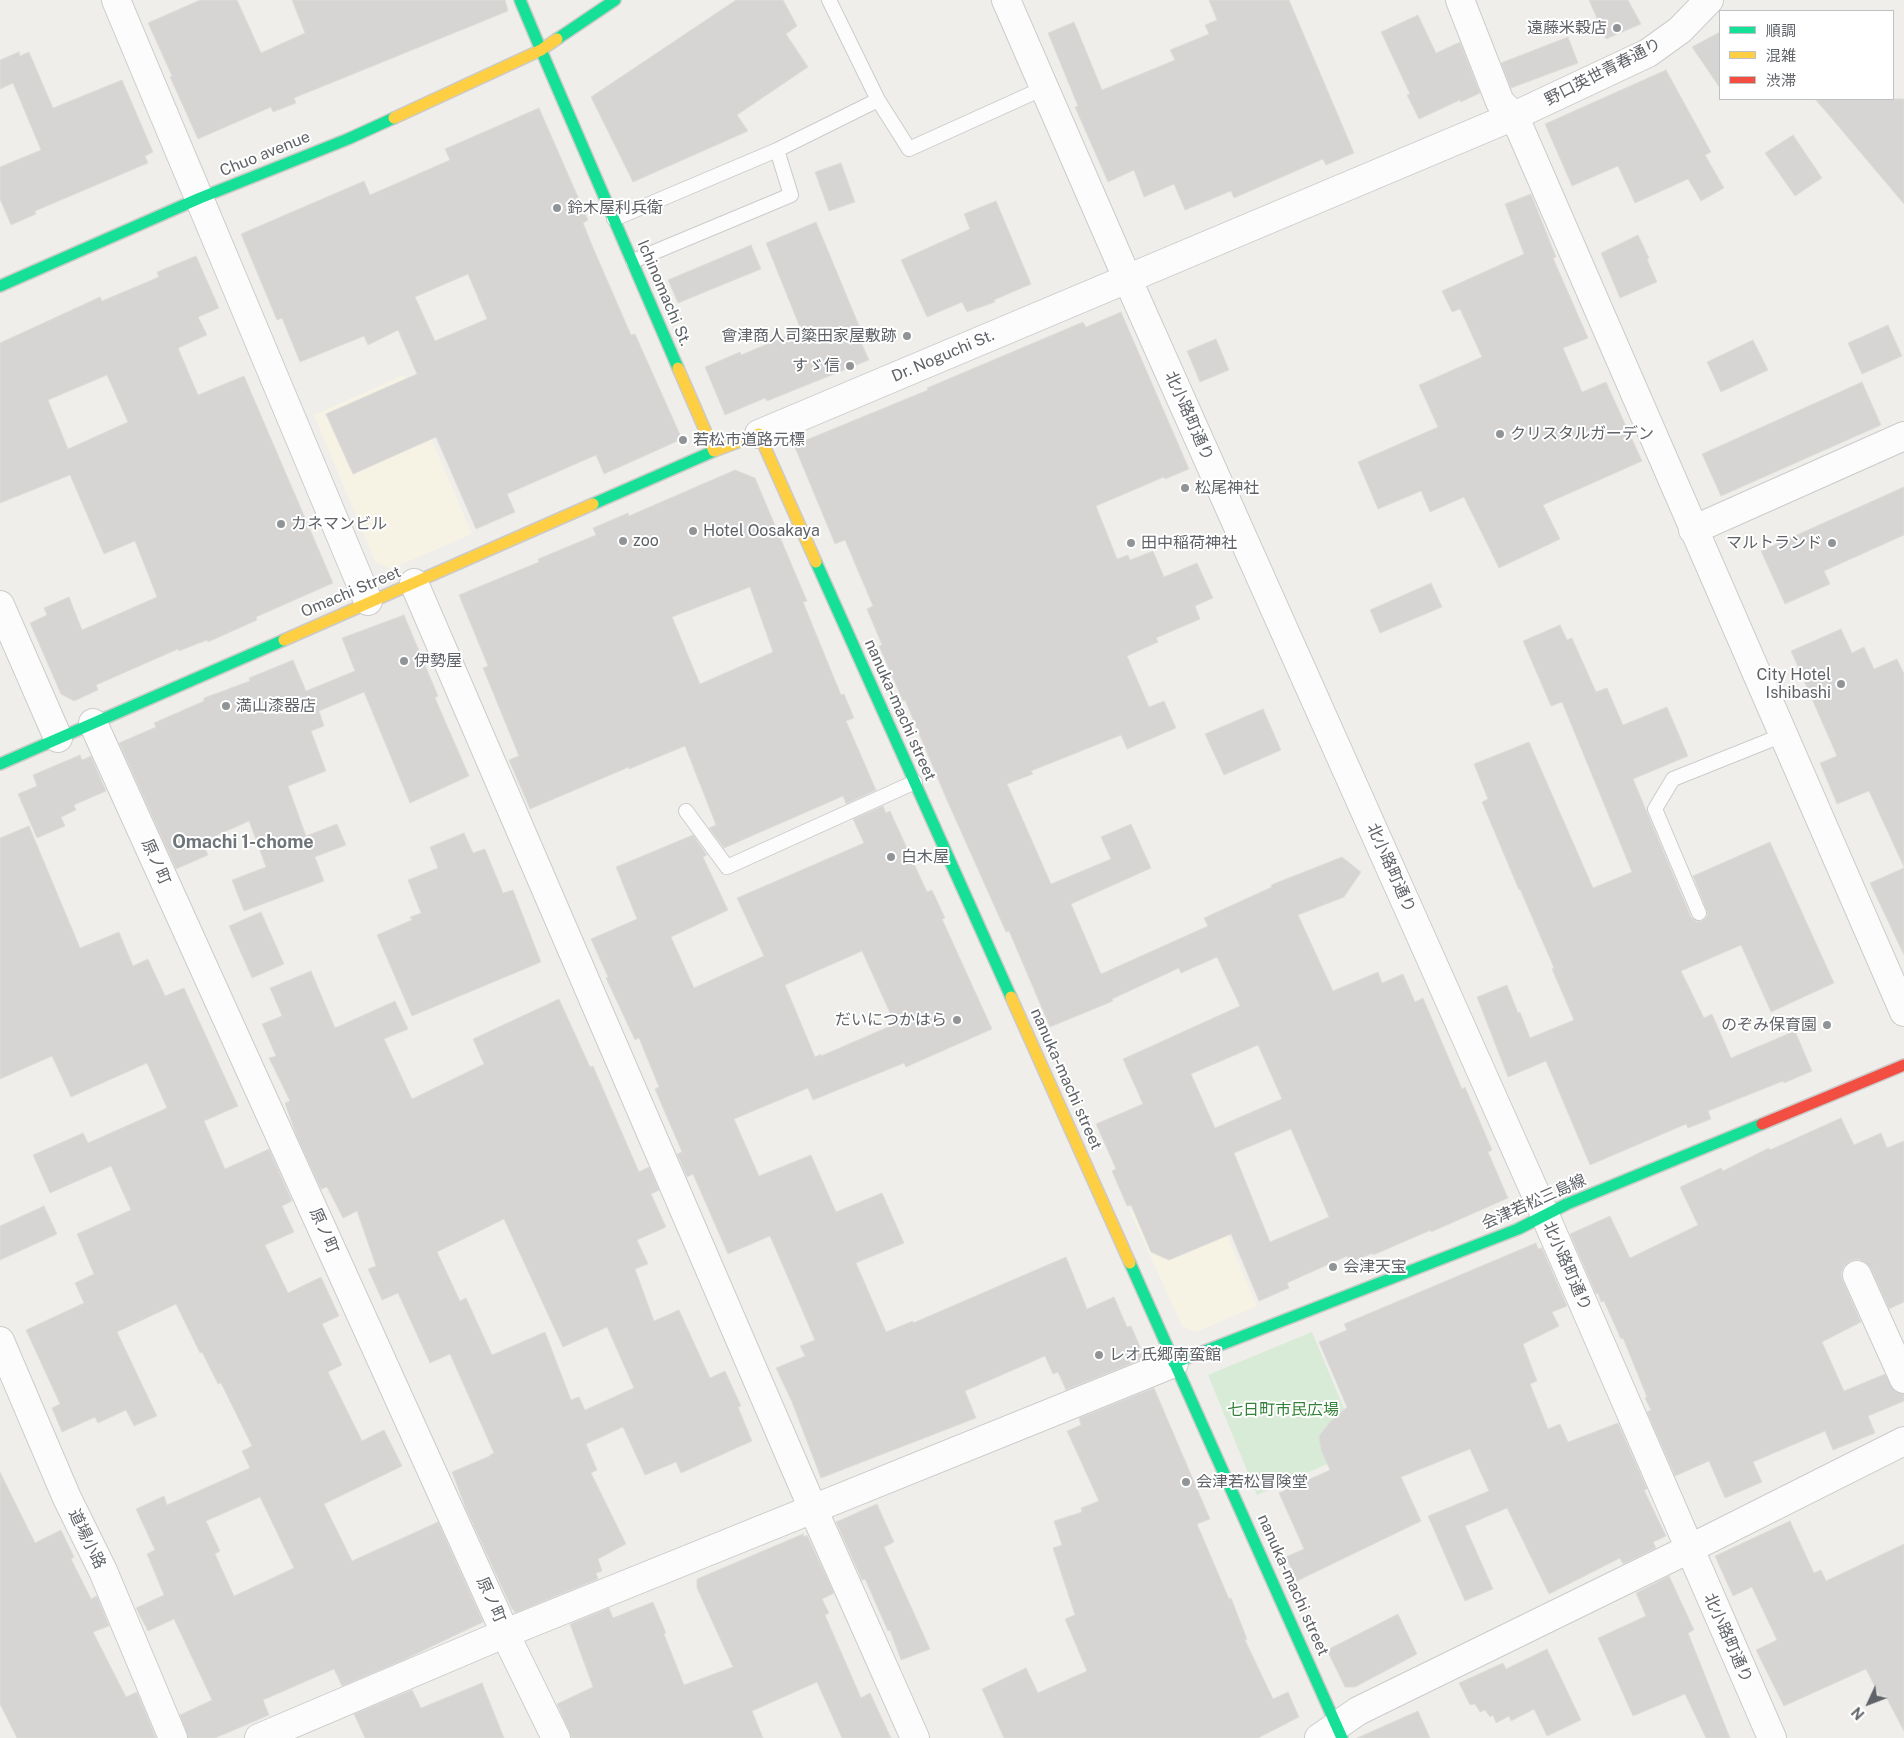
<!DOCTYPE html>
<meta charset="utf-8">
<style>
body{margin:0}
#map{position:relative;width:1904px;height:1738px;overflow:hidden;background:#efeeea;font-family:"Public Sans","Noto Sans JP",sans-serif}
canvas{display:block}
.legend{position:absolute;left:1719px;top:10px;width:175px;height:90px;box-sizing:border-box;background:#fff;border:1px solid #bfc1c3;margin:0;padding:6px 9px;list-style:none;font-size:15px;color:#5f6368}
.legend li{display:flex;align-items:center;gap:10px;height:25px}
.legend b{width:25px;border:1px solid #bfc1c3}
.north{position:absolute;left:1844px;top:1678px;width:50px;height:50px;-webkit-text-stroke:4px #fff;paint-order:stroke;rotate:227deg;font-size:14px;font-weight:700;line-height:20px;text-align:center;color:#5f6368}
.north::after{content:'';display:block;margin:auto;width:18px;height:22px;background:#5f6368;clip-path:polygon(50% 0,100% 100%,50% 72%,0 100%)}
</style>
<div id="map">
<canvas width="1904" height="1738"></canvas>
<ul class="legend">
<li><b style="height:6px;background:#16e098"></b>順調</li>
<li><b style="height:6px;background:#ffcf43"></b>混雑</li>
<li><b style="height:6px;background:#f24e42"></b>渋滞</li>
</ul>
<div class="north">N</div>
</div>
<script>
const c = document.querySelector('canvas').getContext('2d');
c.lineJoin = 'round';
function paint(path, color) { c.fillStyle = color; c.fill(path, 'evenodd'); }
const shape = rows => new Path2D(rows.map(r => 'M' + r).join(''));
function strokePath(path, color, width, dash) { c.strokeStyle = color; c.lineWidth = width; c.lineCap = dash ? 'butt' : 'round'; c.setLineDash(dash || []); c.stroke(path); }
function label(font, color, halo, rows, align = 'center') {
  c.font = font + ' "Public Sans","Noto Sans JP",sans-serif'; c.lineWidth = 4; c.setLineDash([]); c.textBaseline = 'middle'; c.strokeStyle = halo; c.fillStyle = color; for (const [text, x, y, turn = 0] of rows) {
    c.save(); c.translate(x, y); c.rotate((+turn || 0) * Math.PI / 180); c.textAlign = isNaN(turn) ? turn : align; if (halo) c.strokeText(text, 0, 0); c.fillText(text, 0, 0); c.restore();
  }
}
const commercial = shape([
 [404,375,472,534,390,569,375,561,314,415],
 [1203,1179,1257,1306,1196,1332,1182,1326,1130,1211]
]);
const green = shape([
 [1312,1332,1361,1449,1257,1495,1208,1375]
]);
const building = shape([
 [200,0,237,0,261,53,305,33,292,0,505,0,508,11,294,98,296,103,273,112,271,107,198,139,170,77,172,76,148,23,200,0],
 [736,0,783,0,797,26,786,34,808,67,737,115,748,131,633,182,591,97,736,0],
 [1209,0,1289,0,1354,153,1326,165,1323,159,1234,198,1231,191,1185,210,1174,184,1144,197,1134,170,1108,182,1075,107,1078,106,1048,33,1074,22,1102,90,1175,60,1170,50,1209,34,1205,25,1217,20,1209,0],
 [1589,0,1628,0,1641,24,1606,39,1589,0],
 [1418,15,1436,53,1460,42,1480,93,1461,102,1460,100,1419,119,1407,95,1410,94,1381,32,1418,15],
 [1720,32,1720,88,1692,47,1720,32],
 [1568,37,1578,63,1511,88,1501,63,1568,37],
 [19,52,20,56,29,52,53,108,122,80,153,152,145,156,148,163,35,211,36,214,11,225,0,199,0,167,41,150,13,83,0,89,0,60,19,52],
 [1666,70,1711,152,1705,155,1724,188,1701,201,1688,179,1635,203,1618,166,1572,186,1545,124,1666,70],
 [1815,99,1904,99,1904,204,1834,121,1815,99],
 [539,108,588,220,583,223,594,250,631,335,635,334,682,439,604,474,596,455,507,494,515,512,476,529,436,437,353,474,326,414,417,374,398,330,368,345,364,336,300,362,282,318,277,320,241,234,364,181,370,195,450,160,445,149,539,108],
 [468,274,487,319,435,341,415,297,468,274],
 [1793,135,1822,178,1795,196,1765,153,1793,135],
 [841,163,855,202,829,211,815,172,841,163],
 [1531,194,1556,257,1553,258,1588,338,1563,348,1582,392,1606,382,1642,461,1543,505,1560,539,1499,568,1464,497,1430,512,1421,491,1378,509,1358,462,1438,427,1419,385,1482,357,1460,309,1452,312,1442,291,1524,254,1505,204,1531,194],
 [996,201,1031,284,994,300,995,302,967,312,962,302,927,317,901,260,970,229,964,214,996,201],
 [816,222,865,340,861,342,869,360,767,401,765,398,725,415,705,367,740,352,741,355,801,330,766,243,816,222],
 [1638,235,1649,258,1647,259,1657,282,1620,298,1601,253,1638,235],
 [751,245,761,269,678,303,668,280,751,245],
 [196,256,219,308,198,317,207,335,178,348,198,395,244,376,333,583,256,617,257,620,208,642,207,640,179,651,178,649,96,685,98,690,74,701,61,694,30,623,47,615,44,608,69,597,82,630,157,597,135,541,104,554,70,475,0,503,0,343,100,297,102,301,159,277,157,272,196,256],
 [107,375,128,422,68,449,48,400,107,375],
 [1121,312,1189,469,1165,479,1164,477,1096,506,1117,559,1128,555,1130,560,1153,551,1164,577,1197,563,1213,598,1195,606,1200,619,1156,638,1158,642,1127,656,1149,707,1164,701,1176,728,1127,749,1121,735,1031,771,1033,774,1007,784,1051,884,1111,859,1101,837,1131,824,1151,868,1071,904,1101,974,1208,926,1204,918,1272,887,1271,885,1342,857,1361,872,1344,897,1298,915,1333,991,1378,972,1382,983,1403,974,1415,1002,1423,998,1462,1089,1465,1087,1492,1150,1488,1152,1508,1198,1431,1232,1431,1230,1373,1255,1373,1253,1350,1263,1347,1256,1287,1283,1289,1288,1259,1301,1231,1234,1169,1260,1151,1252,1131,1205,1127,1206,1112,1171,1116,1169,1096,1124,1143,1104,1123,1059,1240,1006,1217,957,1181,973,1179,968,1112,999,1113,1001,1050,1027,1009,931,1006,932,946,798,905,700,903,701,879,646,882,645,867,609,873,606,845,540,835,544,794,445,928,390,927,388,1083,322,1086,327,1121,312],
 [1258,1045,1282,1099,1215,1128,1191,1074,1258,1045],
 [1291,1129,1329,1217,1270,1242,1234,1153,1291,1129],
 [1888,325,1902,356,1862,374,1848,343,1888,325],
 [1216,339,1229,370,1200,382,1187,351,1216,339],
 [1753,340,1768,370,1721,392,1707,362,1753,340],
 [1862,382,1881,425,1721,496,1702,454,1862,382],
 [735,470,755,478,807,601,803,602,841,695,844,694,854,718,846,721,876,790,846,804,843,796,724,848,709,828,716,825,685,746,629,769,629,767,530,809,509,760,519,756,483,668,488,666,459,595,539,562,538,559,596,535,593,528,628,513,629,516,735,470],
 [750,587,773,652,700,684,672,617,750,587],
 [1904,487,1904,535,1824,571,1830,584,1785,604,1761,551,1904,487],
 [1431,583,1442,607,1380,633,1370,610,1431,583],
 [404,615,438,696,435,698,469,776,410,803,364,692,319,711,324,726,311,731,326,771,288,786,306,836,337,824,346,845,315,857,324,881,244,911,232,880,266,867,249,821,202,842,208,855,176,869,119,743,156,727,154,723,204,701,204,698,250,681,249,678,293,660,306,691,355,671,342,638,404,615],
 [1560,625,1567,640,1572,638,1596,692,1607,688,1623,725,1667,707,1688,756,1633,779,1691,917,1697,922,1702,921,1706,918,1708,914,1693,876,1770,842,1834,983,1771,1012,1741,945,1681,971,1704,1018,1712,1014,1731,1058,1795,1031,1812,1071,1784,1083,1783,1081,1708,1111,1711,1119,1688,1128,1686,1124,1590,1165,1546,1061,1508,1077,1477,997,1507,985,1518,1013,1520,1012,1530,1038,1574,1020,1552,969,1554,968,1520,889,1519,890,1482,802,1488,799,1474,764,1529,742,1593,888,1632,872,1562,702,1551,706,1523,641,1560,625],
 [1841,629,1852,653,1864,647,1874,669,1897,659,1904,674,1904,867,1869,791,1837,804,1820,763,1837,756,1791,651,1841,629],
 [1263,709,1281,750,1224,775,1205,734,1263,709],
 [80,755,82,760,91,756,106,791,74,805,76,810,61,817,65,826,37,838,18,794,37,786,33,775,80,755],
 [883,806,886,813,890,811,927,892,932,890,945,918,942,919,992,1029,906,1067,904,1063,813,1100,808,1088,734,1119,759,1176,811,1155,836,1212,882,1193,904,1243,856,1263,886,1332,913,1321,913,1323,1066,1257,1087,1309,1114,1297,1127,1327,1131,1326,1145,1358,1066,1390,1058,1372,1053,1374,1045,1356,965,1391,976,1418,821,1478,792,1402,776,1368,805,1356,800,1346,815,1340,770,1236,728,1254,693,1174,687,1177,677,1154,682,1152,655,1089,659,1087,639,1038,635,1040,606,978,608,977,591,939,637,919,616,867,693,835,707,855,703,857,728,910,671,937,694,988,764,956,737,898,864,843,853,819,883,806],
 [862,951,895,1024,821,1056,821,1054,815,1057,785,985,862,951],
 [29,826,80,948,119,932,133,966,148,959,165,996,184,988,238,1106,204,1121,225,1169,269,1149,292,1201,282,1206,294,1232,265,1245,288,1293,321,1277,339,1316,322,1324,342,1365,328,1372,362,1441,384,1430,402,1466,324,1504,352,1561,438,1522,483,1622,399,1662,342,1686,334,1669,263,1700,269,1715,215,1738,188,1738,180,1715,212,1700,174,1619,148,1631,136,1608,164,1595,147,1554,155,1550,136,1509,164,1496,167,1505,250,1468,242,1451,252,1446,221,1383,218,1384,202,1352,200,1353,176,1304,117,1332,157,1416,134,1426,126,1410,98,1423,95,1417,62,1432,52,1408,60,1404,26,1330,84,1303,75,1283,94,1274,77,1234,131,1210,111,1166,50,1193,33,1155,83,1133,88,1143,167,1108,147,1063,71,1097,52,1056,0,1079,0,838,29,826],
 [260,1497,294,1568,234,1596,215,1554,220,1551,206,1521,260,1497],
 [464,833,473,853,485,849,503,893,513,890,541,962,412,1016,377,935,412,920,410,917,421,913,408,880,438,868,430,847,464,833],
 [1904,868,1904,955,1870,883,1904,868],
 [261,912,284,964,252,978,229,926,261,912],
 [311,971,335,1028,395,1001,408,1029,384,1039,412,1099,484,1064,473,1039,559,999,590,1067,593,1066,639,1172,649,1167,659,1190,651,1194,666,1227,637,1240,648,1264,635,1269,654,1321,679,1310,710,1378,725,1371,741,1406,738,1407,752,1441,681,1473,676,1462,645,1475,623,1427,586,1444,597,1470,591,1473,626,1544,598,1559,602,1571,596,1573,598,1579,515,1613,513,1609,512,1609,466,1509,452,1472,490,1456,490,1455,494,1453,450,1354,430,1363,398,1293,382,1300,368,1269,376,1266,357,1211,343,1218,327,1187,321,1189,297,1137,285,1103,290,1101,269,1058,276,1056,262,1024,282,1016,270,988,311,971],
 [504,1219,563,1347,607,1327,634,1388,585,1410,579,1397,571,1400,545,1332,492,1355,466,1298,460,1301,437,1252,504,1219],
 [1841,1118,1854,1145,1881,1133,1887,1148,1904,1141,1904,1302,1889,1309,1871,1269,1866,1263,1858,1259,1850,1261,1844,1266,1841,1274,1843,1281,1861,1322,1822,1342,1844,1391,1885,1374,1895,1391,1904,1394,1904,1401,1868,1416,1875,1433,1833,1450,1825,1431,1753,1462,1762,1482,1725,1498,1709,1461,1675,1476,1647,1412,1651,1410,1645,1398,1647,1397,1623,1338,1621,1339,1604,1301,1601,1302,1598,1293,1596,1294,1570,1234,1610,1216,1630,1258,1698,1225,1680,1187,1721,1168,1723,1171,1769,1148,1770,1150,1841,1118],
 [44,1206,57,1234,0,1260,0,1226,44,1206],
 [1536,1243,1538,1249,1542,1248,1567,1306,1552,1312,1559,1326,1523,1344,1537,1381,1530,1384,1548,1429,1560,1424,1568,1442,1618,1423,1647,1489,1644,1490,1666,1536,1653,1542,1656,1548,1623,1564,1620,1558,1549,1594,1507,1508,1465,1526,1493,1589,1465,1601,1428,1516,1489,1491,1470,1449,1401,1477,1421,1521,1297,1581,1286,1557,1304,1549,1279,1493,1330,1470,1321,1450,1319,1436,1330,1422,1347,1407,1319,1342,1347,1330,1344,1324,1536,1243],
 [1154,1388,1210,1519,1197,1524,1229,1599,1231,1598,1247,1639,1245,1640,1273,1699,1288,1692,1299,1717,1258,1738,1004,1738,982,1689,1026,1668,1038,1693,1087,1671,1065,1619,1075,1615,1053,1548,1062,1545,1054,1521,1082,1512,1081,1508,1099,1501,1067,1431,1081,1425,1079,1418,1154,1388],
 [0,1472,35,1543,61,1530,74,1557,71,1559,91,1599,97,1596,109,1626,93,1632,126,1697,137,1692,156,1738,17,1738,0,1704,0,1472],
 [877,1504,894,1542,884,1547,930,1649,901,1660,890,1630,888,1631,865,1579,862,1580,836,1522,877,1504],
 [1790,1521,1814,1573,1821,1570,1826,1581,1904,1544,1904,1731,1885,1695,1880,1697,1866,1669,1784,1706,1756,1650,1777,1640,1752,1587,1733,1596,1715,1556,1790,1521],
 [803,1534,804,1537,807,1535,834,1593,822,1599,829,1613,825,1615,861,1698,870,1693,891,1738,842,1738,817,1682,752,1711,763,1738,572,1738,557,1704,593,1687,570,1624,609,1608,613,1618,653,1602,666,1633,664,1634,684,1685,733,1667,697,1588,697,1579,803,1534],
 [1669,1576,1694,1630,1688,1633,1730,1738,1706,1738,1685,1694,1633,1716,1598,1638,1646,1616,1636,1593,1669,1576],
 [1398,1614,1417,1654,1355,1687,1345,1687,1327,1650,1398,1614],
 [1547,1649,1581,1720,1547,1736,1534,1709,1511,1721,1509,1716,1496,1723,1493,1715,1490,1717,1485,1710,1480,1712,1475,1704,1470,1705,1459,1683,1503,1663,1506,1669,1547,1649],
 [482,1683,504,1738,365,1738,354,1714,412,1690,421,1708,482,1683],
 [1418,1711,1430,1738,1357,1738,1418,1711]
]);
const lane = shape([
 [829,0,878,100],
 [777,150,878,100,909,149,1044,88],
 [614,219,777,150,791,195,633,261],
 [686,811,727,867,915,782],
 [1699,913,1655,809,1673,779,1783,735]
]);
const street = shape([
 [116,0,368,601],
 [1006,0,1127,278,1534,1190,1772,1738],
 [1460,0,1500,102,1514,116,1520,129,1904,1012],
 [759,434,1514,116,1648,53,1680,30,1709,0],
 [1693,530,1904,436],
 [414,583,813,1509,915,1738],
 [0,605,58,738],
 [93,723,511,1646,556,1738],
 [1857,1275,1904,1379],
 [0,1341,67,1498,103,1571,173,1738],
 [259,1738,506,1633,1174,1363],
 [1319,1738,1358,1711,1689,1549,1904,1441]
]);
const fast = shape([
 [520,0,541,50],
 [557,39,615,0],
 [541,50,678,368],
 [0,286,200,198,348,139,394,118],
 [593,504,714,451],
 [816,562,1011,997],
 [0,764,284,640],
 [1130,1263,1342,1738],
 [1174,1363,1518,1229,1567,1204,1762,1124]
]);
const slow = shape([
 [394,118,541,50,557,39],
 [678,368,714,451,759,434,816,562],
 [284,640,593,504],
 [1011,997,1130,1263]
]);
const jam = shape([
 [1762,1124,1904,1065]
]);
const markers = [
 [1617,28,5,"#919496"],
 [557,208,5,"#919496"],
 [907,336,5,"#919496"],
 [850,366,5,"#919496"],
 [1500,434,5,"#919496"],
 [683,440,5,"#919496"],
 [1185,488,5,"#919496"],
 [281,524,5,"#919496"],
 [693,531,5,"#919496"],
 [623,541,5,"#919496"],
 [1131,543,5,"#919496"],
 [1832,543,5,"#919496"],
 [404,661,5,"#919496"],
 [1841,684,5,"#919496"],
 [226,706,5,"#919496"],
 [891,857,5,"#919496"],
 [957,1020,5,"#919496"],
 [1827,1025,5,"#919496"],
 [1333,1267,5,"#919496"],
 [1099,1355,5,"#919496"],
 [1186,1482,5,"#919496"]
];
const poiNames = [
 ["遠藤米穀店",1607,28,"right"],
 ["鈴木屋利兵衛",567,208],
 ["會津商人司簗田家屋敷跡",897,336,"right"],
 ["すゞ信",840,366,"right"],
 ["クリスタルガーデン",1510,434],
 ["若松市道路元標",693,440],
 ["松尾神社",1195,488],
 ["カネマンビル",291,524],
 ["Hotel Oosakaya",703,531],
 ["zoo",633,541],
 ["田中稲荷神社",1141,543],
 ["マルトランド",1822,543,"right"],
 ["伊勢屋",414,661],
 ["City Hotel",1831,675,"right"],
 ["Ishibashi",1831,693,"right"],
 ["満山漆器店",236,706],
 ["白木屋",901,857],
 ["だいにつかはら",947,1020,"right"],
 ["のぞみ保育園",1817,1025,"right"],
 ["会津天宝",1343,1267],
 ["レオ氏郷南蛮館",1109,1355],
 ["会津若松冒険堂",1196,1482]
];
const streetNames = [
 ["野口英世青春通り",1603,72,-27],
 ["Chuo avenue",265,154,-22],
 ["Ichinomachi St.",664,293,67],
 ["Dr. Noguchi St.",943,356,-23],
 ["北小路町通り",1189,416,66],
 ["Omachi Street",351,592,-23],
 ["nanuka-machi street",900,710,66],
 ["原ノ町",156,862,66],
 ["北小路町通り",1391,868,66],
 ["nanuka-machi street",1066,1079,66],
 ["会津若松三島線",1534,1202,-24],
 ["原ノ町",324,1231,66],
 ["北小路町通り",1567,1266,66],
 ["道場小路",87,1539,64],
 ["nanuka-machi street",1293,1585,66],
 ["原ノ町",491,1600,66],
 ["北小路町通り",1728,1638,66]
];
const parkNames = [
 ["七日町市民広場",1283,1410]
];
const neighbourhoodNames = [
 ["Omachi 1-chome",243,842]
];
paint(commercial, '#f7f3e4');
paint(green, '#d8ebd6');
paint(building, '#d6d5d3');
strokePath(building, '#deddd9', 1);
strokePath(lane, '#cbcccc', 16);
strokePath(street, '#cbcccc', 30);
strokePath(fast, '#cacacb', 14);
strokePath(slow, '#cacacb', 14);
strokePath(jam, '#cacacb', 14);
strokePath(lane, '#fdfcfc', 14);
strokePath(street, '#fdfcfc', 28);
strokePath(fast, '#16e098', 11);
strokePath(slow, '#ffcf43', 11);
strokePath(jam, '#f24e42', 11);
for (const [x, y, r, color] of markers) { const dot = new Path2D(); dot.arc(x, y, r, 0, 2 * Math.PI); c.fillStyle = color; c.fill(dot); strokePath(dot, '#fff', 2); }
label('16px', '#5f6368', '#fff', poiNames, 'left');
label('16px', '#5f6368', '#fff', streetNames);
label('16px', '#348238', '#fff', parkNames);
label('bold 18px', '#70757a', '#fff', neighbourhoodNames);
</script>
